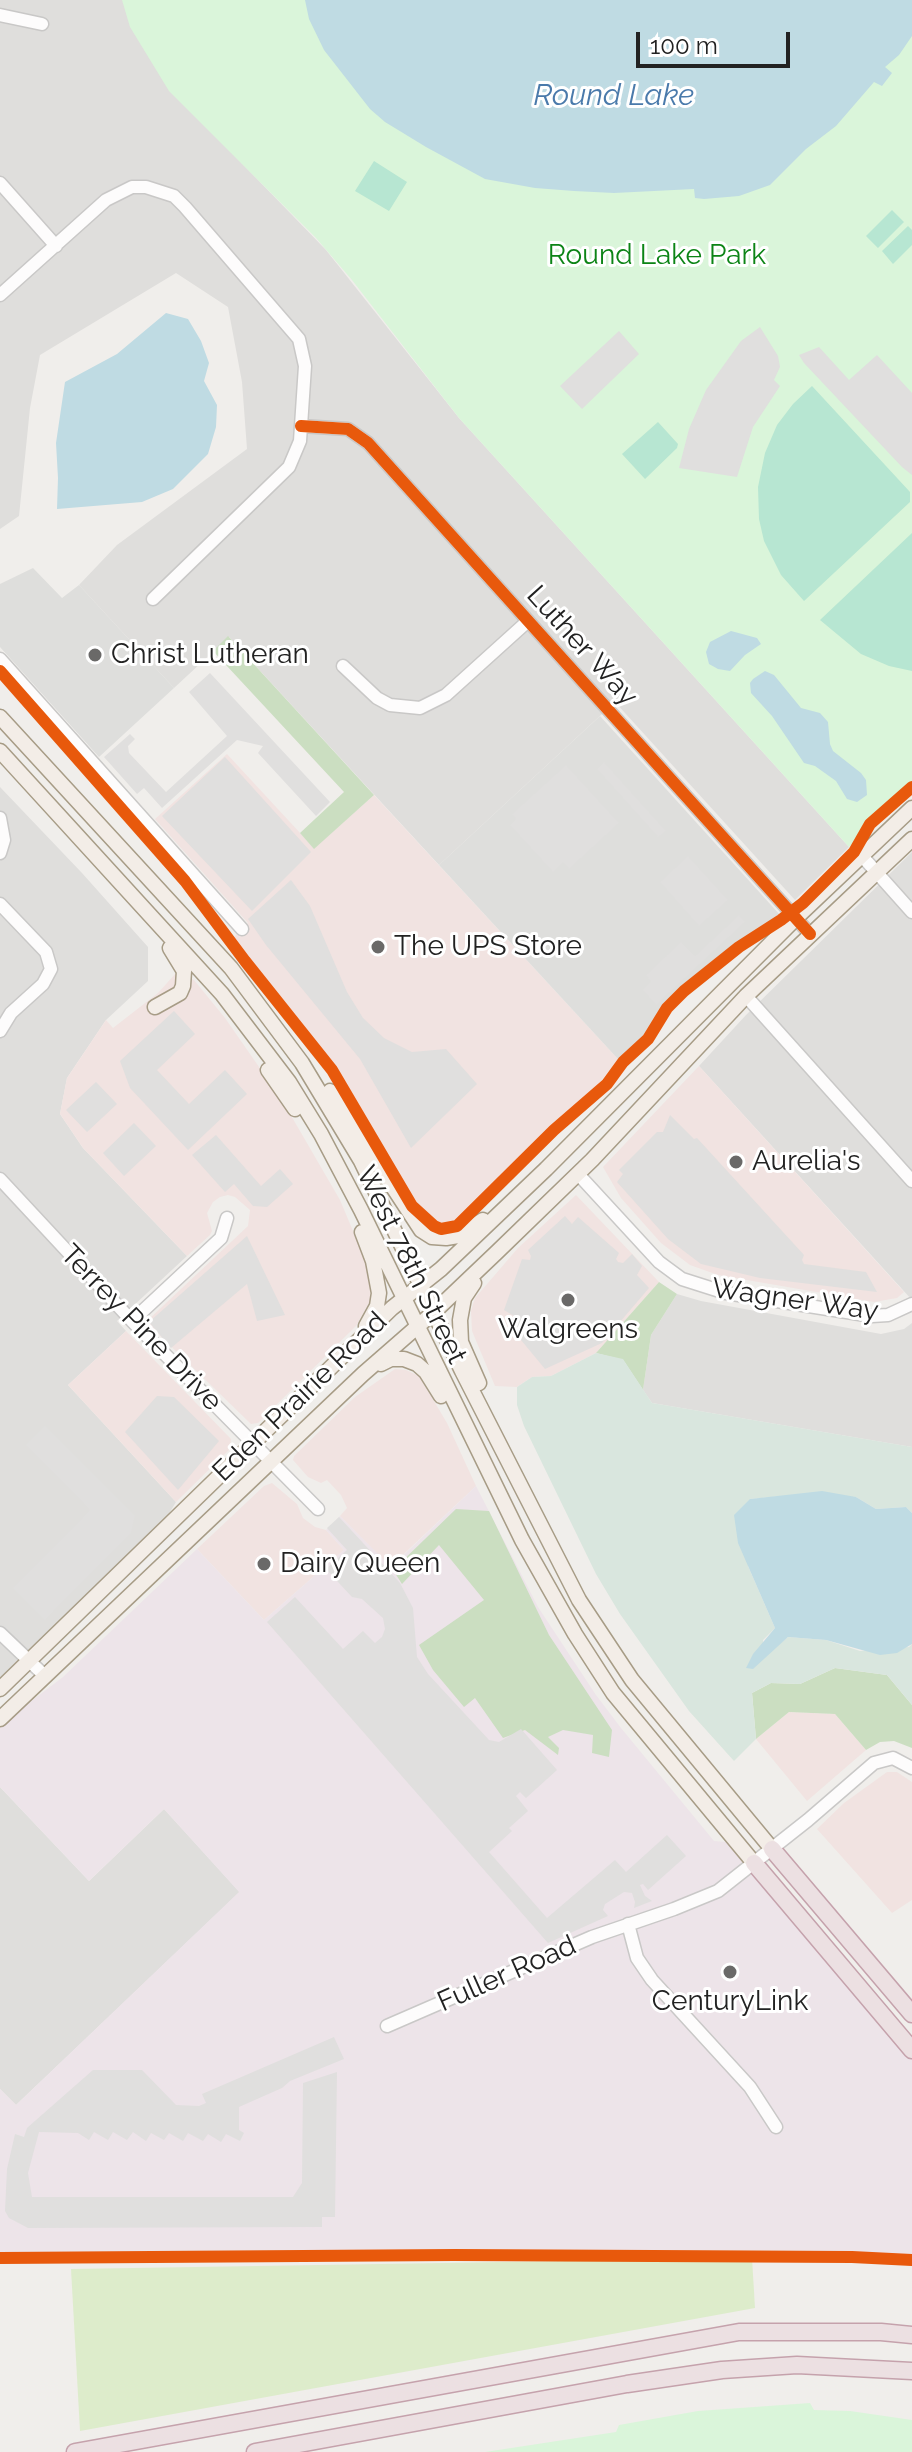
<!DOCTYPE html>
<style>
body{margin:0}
#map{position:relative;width:912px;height:2452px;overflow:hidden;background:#f0eeeb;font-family:Raleway,sans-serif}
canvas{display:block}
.scale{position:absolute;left:636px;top:32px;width:154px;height:36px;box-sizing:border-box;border:4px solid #222;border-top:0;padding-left:10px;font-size:24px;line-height:28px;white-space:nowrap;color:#222;-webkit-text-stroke:6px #fff;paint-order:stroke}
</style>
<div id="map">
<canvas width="912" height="2452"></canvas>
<div class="scale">100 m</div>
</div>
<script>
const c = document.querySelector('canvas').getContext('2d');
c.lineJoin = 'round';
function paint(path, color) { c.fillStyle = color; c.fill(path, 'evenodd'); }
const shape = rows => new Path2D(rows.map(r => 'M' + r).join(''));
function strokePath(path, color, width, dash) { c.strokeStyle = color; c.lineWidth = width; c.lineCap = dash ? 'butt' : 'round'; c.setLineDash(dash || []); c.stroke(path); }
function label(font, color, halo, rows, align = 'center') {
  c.font = font + ' Raleway,sans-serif'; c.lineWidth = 6; c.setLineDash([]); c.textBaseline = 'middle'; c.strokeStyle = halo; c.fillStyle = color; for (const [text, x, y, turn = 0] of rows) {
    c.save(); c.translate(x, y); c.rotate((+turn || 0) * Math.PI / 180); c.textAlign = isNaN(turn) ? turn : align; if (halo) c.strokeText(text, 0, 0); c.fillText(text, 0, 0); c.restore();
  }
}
const residential = shape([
 [0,0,305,0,196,116,326,250,459,418,849,847,795,900,615,702,439,865,229,637,174,688,79,585,117,545,247,449,242,382,228,307,176,273,40,355,30,408,19,516,0,529],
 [0,787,82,873,148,947,148,981,106,1020,67,1078,60,1114,83,1148,187,1256,117,1321,126,1331,68,1385,176,1502,150,1545,0,1689],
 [912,852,912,1300,699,1066,746,1015],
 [677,1294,701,1301,881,1334,904,1329,912,1323,912,1447,652,1403,643,1390,651,1335],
 [0,1787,89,1881,164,1809,240,1892,16,2105,0,2089]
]);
const commercial = shape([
 [227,754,314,848,374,795,618,1059,594,1090,451,1224,437,1223,414,1203,334,1071,232,939,248,923,155,819],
 [176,973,194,980,225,1018,282,1100,340,1200,371,1274,370,1301,356,1326,258,1423,251,1424,148,1324,148,1320,248,1226,250,1210,235,1197,228,1195,220,1197,213,1202,207,1213,212,1231,210,1235,187,1256,83,1148,60,1114,67,1078,106,1020,113,1028,158,993],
 [699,1066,904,1292,897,1298,874,1302,718,1275,690,1265,661,1243,621,1198,603,1167],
 [576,1195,659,1282,596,1353,551,1376,532,1377,517,1387,495,1386,472,1331,471,1311,475,1298,518,1248],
 [126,1331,231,1439,230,1449,176,1502,68,1385],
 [395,1369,406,1370,419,1376,447,1423,476,1486,390,1567,340,1516,347,1508,341,1495,327,1480,321,1483,308,1477,293,1460,294,1456,355,1397],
 [272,1483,297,1504,303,1518,315,1527,326,1530,344,1550,264,1620,197,1549,264,1486],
 [789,1712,835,1714,866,1750,807,1801,756,1739],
 [887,1772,897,1772,912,1782,912,1900,892,1913,817,1829,844,1803]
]);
const industrial = shape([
 [476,1486,538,1607,596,1695,621,1728,714,1841,738,1843,912,2050,912,2260,428,2256,0,2258,0,2089,16,2105,239,1892,164,1809,89,1881,0,1787,0,1725,63,1677,197,1549,264,1620,344,1550,326,1530,340,1516,391,1567]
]);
const religious = shape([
 [33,568,62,598,79,585,174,688,99,757,0,647,0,584],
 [600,716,780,915,737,942,665,1002,656,1021,637,1043,618,1059,439,865]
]);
const grass = shape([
 [752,2258,755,2308,80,2431,71,2269]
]);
const forest = shape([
 [228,636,374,795,314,849,300,833,344,792,213,651],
 [659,1282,677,1294,651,1335,643,1390,623,1360,596,1353],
 [456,1509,489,1511,549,1635,612,1730,609,1757,592,1753,593,1735,563,1730,548,1737,559,1748,558,1755,525,1730,503,1738,475,1698,464,1707,433,1670,419,1645,484,1600,439,1545,402,1584,393,1570],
 [835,1668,887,1675,912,1705,912,1748,894,1741,880,1742,866,1750,835,1714,789,1712,756,1739,752,1693,771,1683,800,1684]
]);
const wetland = shape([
 [596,1353,623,1359,652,1403,912,1447,912,1513,906,1507,876,1509,856,1497,784,1496,750,1499,748,1566,775,1628,763,1640,765,1655,788,1637,826,1640,860,1651,909,1647,912,1644,912,1705,887,1675,835,1668,800,1684,771,1683,752,1693,756,1739,734,1761,689,1711,620,1614,596,1574,524,1426,517,1405,517,1387,532,1377,551,1376]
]);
const park = shape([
 [122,0,912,0,912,789,849,847,459,418,352,280,316,238,169,91,130,27],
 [810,2403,814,2410,850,2411,912,2420,912,2452,485,2452,616,2432,619,2425,698,2411]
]);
const pitch = shape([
 [374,161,407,182,389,211,355,191],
 [892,210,904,222,878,248,866,236],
 [908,226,912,230,912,245,893,264,882,251],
 [812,386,910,492,910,502,804,601,781,575,764,541,759,519,758,487,765,453,777,425,793,404],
 [658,422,678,444,677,448,645,479,622,454],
 [912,533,912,671,889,666,861,654,820,620]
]);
const parking = shape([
 [760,327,778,356,780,367,774,380,780,386,753,427,737,477,679,468,689,429,706,390,741,341],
 [619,331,639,354,582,409,560,386],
 [819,347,849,380,877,355,912,393,912,475,902,467,804,363,799,355],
 [210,673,330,802,316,816,258,753,263,746,237,740,162,808,144,788,137,794,104,757,130,734,135,739,128,746,129,753,166,792,227,736,189,692],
 [225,757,311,852,252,911,162,816],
 [604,762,666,831,658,837,597,769],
 [566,765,619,823,569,869,563,862,553,872,510,825,516,819,512,814],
 [688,856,728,900,699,926,660,882],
 [291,880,310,906,347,992,363,1018,384,1038,412,1052,446,1049,477,1084,411,1148,360,1059,266,945,248,919],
 [739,915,745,922,656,1005,643,990,651,982,646,975,681,942,695,956],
 [174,1011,195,1034,157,1070,189,1104,225,1070,247,1094,188,1150,130,1088,120,1061],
 [96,1082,117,1104,87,1132,66,1110],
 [670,1115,694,1139,697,1138,804,1255,802,1260,804,1264,866,1272,877,1292,760,1278,701,1264,668,1239,617,1182,623,1174,619,1170,657,1132,663,1132],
 [134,1123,156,1146,124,1176,103,1153],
 [216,1135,261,1186,280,1169,293,1184,267,1207,253,1206,234,1184,225,1192,192,1155],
 [565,1216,572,1224,578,1217,619,1253,616,1259,618,1262,623,1263,632,1254,642,1266,637,1275,649,1288,602,1343,545,1369,507,1323,514,1316,504,1310,522,1259,530,1260,531,1256,528,1250],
 [247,1236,285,1315,257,1321,247,1284,171,1348,149,1322],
 [157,1396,174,1397,219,1441,178,1490,125,1432],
 [45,1426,135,1516,131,1533,45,1620,13,1588,90,1510,26,1445],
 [339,1517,400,1583,413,1608,417,1657,428,1674,489,1740,499,1742,521,1729,557,1770,526,1798,520,1792,516,1796,528,1811,509,1828,512,1831,489,1852,547,1918,615,1860,626,1872,667,1835,686,1856,648,1890,643,1884,640,1885,645,1896,652,1901,634,1908,635,1902,632,1893,624,1892,605,1904,603,1910,608,1916,548,1943,267,1622,295,1597,343,1649,363,1631,375,1643,382,1637,385,1629,383,1618,362,1599,352,1597,326,1569,347,1550,327,1528],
 [334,2037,344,2059,290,2081,282,2088,239,2107,239,2130,244,2133,240,2141,226,2134,221,2142,208,2134,203,2141,188,2133,183,2141,169,2133,164,2140,151,2133,146,2141,133,2132,127,2140,113,2132,108,2140,94,2132,89,2140,78,2133,39,2132,28,2173,32,2197,293,2197,302,2183,303,2083,337,2072,335,2217,322,2217,322,2227,28,2228,9,2218,5,2211,7,2169,15,2134,24,2137,27,2128,93,2070,142,2070,176,2105,199,2106,206,2103,202,2094]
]);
const water = shape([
 [305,0,912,0,912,36,899,55,885,67,892,73,882,86,874,82,836,126,806,149,770,185,739,196,704,199,695,198,694,189,614,193,574,191,535,188,485,179,426,147,385,122,370,109,324,50,309,19],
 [166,313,188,319,201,341,209,363,204,381,217,405,216,427,208,454,173,489,142,502,57,509,58,478,56,443,65,382,117,354],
 [731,631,757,638,761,644,745,655,730,671,718,669,709,664,706,652,710,642],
 [765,671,774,675,801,708,820,713,828,722,830,744,833,751,861,773,866,780,867,795,857,802,847,799,836,781,815,766,804,763,772,716,751,693,750,683,753,679],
 [822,1491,856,1497,876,1509,906,1507,912,1513,912,1644,897,1653,880,1655,826,1640,788,1637,753,1669,746,1668,753,1654,775,1628,738,1543,734,1515,750,1499]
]);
const minor = shape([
 [0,15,42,24],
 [0,183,56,246],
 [0,295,106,200,132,187,146,187,174,196,185,207,299,339,305,366,300,441,289,467,153,599],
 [301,426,348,429,368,443,810,934],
 [0,659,242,929],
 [343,666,377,698,390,705,420,708,446,695,528,621],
 [0,818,4,840,0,853],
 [862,856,912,912],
 [0,904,46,952,51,969,43,984,11,1013,0,1031],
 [746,996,912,1181],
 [578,1174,659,1262,682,1279,726,1293,872,1316,888,1315,912,1304],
 [0,1179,132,1321,318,1509],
 [132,1321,221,1238,227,1218],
 [0,1633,45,1676],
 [628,1924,637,1958,652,1980,750,2087,776,2127],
 [387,2026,592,1937,674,1909,718,1891,808,1820,874,1763,893,1758,912,1768]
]);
const major = shape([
 [0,717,231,968,302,1063,361,1161,462,1371,579,1600,632,1680,772,1849],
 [0,751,222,994,289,1082,321,1134,361,1210,522,1540,575,1634,613,1693,754,1863],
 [155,1007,180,993,183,986,184,971,170,948],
 [268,1070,295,1109],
 [330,1091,421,1230,432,1237,446,1238,458,1236,483,1220],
 [362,1232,373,1261,379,1293,377,1306,366,1326],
 [474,1283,464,1298,460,1320,461,1342,479,1383],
 [381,1364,391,1359,404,1359,417,1364,426,1372,441,1396],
 [0,1689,392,1308,441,1269,546,1169,796,918,912,808],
 [0,1719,363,1374,434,1312,497,1252,592,1160,746,996,912,839]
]);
const highway = shape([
 [772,1849,912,2014],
 [754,1863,912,2050],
 [75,2452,739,2332,881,2332,912,2335],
 [255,2452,627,2384,722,2370,797,2365,912,2371]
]);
const cycleway = shape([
 [301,426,348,429,368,443,810,934],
 [0,671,185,881,245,961,332,1070,412,1206,434,1226,441,1229,457,1226,554,1130,607,1084,623,1062,648,1039,667,1008,684,991,739,947,781,920,803,903,854,852,870,824,912,787],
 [0,2258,455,2255,852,2257,912,2260]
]);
const markers = [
 [95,655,8,"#6a6968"],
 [378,947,8,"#6a6968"],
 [736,1162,8,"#6a6968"],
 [568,1300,8,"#6a6968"],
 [264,1564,8,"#6a6968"],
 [730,1972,8,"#6a6968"]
];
const parkNames = [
 ["Round Lake Park",657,256]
];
const streetNames = [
 ["Luther Way",582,646,48],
 ["West 78th Street",411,1265,64],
 ["Wagner Way",795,1300,8],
 ["Terrey Pine Drive",141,1328,46],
 ["Eden Prairie Road",300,1397,-44],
 ["Fuller Road",507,1974,-24]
];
const poiNames = [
 ["Christ Lutheran",111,655],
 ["The UPS Store",394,947],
 ["Aurelia's",752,1162],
 ["Walgreens",568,1330,"center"],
 ["Dairy Queen",280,1564],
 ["CenturyLink",730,2002,"center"]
];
const waterNames = [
 ["Round Lake",614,96]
];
paint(residential, '#dfdedc');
paint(commercial, '#f1e3e1');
paint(industrial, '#ede4e9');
paint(religious, '#dededc');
paint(grass, '#ddeccb');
paint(forest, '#cbdec1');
paint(wetland, '#d9e6de');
paint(park, '#daf5da');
paint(pitch, '#b7e6d2');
paint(parking, '#e0dfde');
paint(water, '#bfdbe3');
strokePath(minor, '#c9c8c7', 15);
strokePath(major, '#a79c86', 17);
strokePath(highway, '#c5a2ac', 19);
strokePath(minor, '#fdfcfc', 12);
strokePath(major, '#f3ede7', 14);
strokePath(highway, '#ece0e2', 16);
strokePath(cycleway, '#e8590c', 12);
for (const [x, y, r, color] of markers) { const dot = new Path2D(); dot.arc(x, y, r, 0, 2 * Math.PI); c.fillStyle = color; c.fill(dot); strokePath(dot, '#fff', 3); }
label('28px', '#0c8416', '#fff', parkNames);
label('28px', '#222', '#fff', streetNames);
label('28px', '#222', '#fff', poiNames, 'left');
label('italic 30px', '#4a7aab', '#fff', waterNames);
</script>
